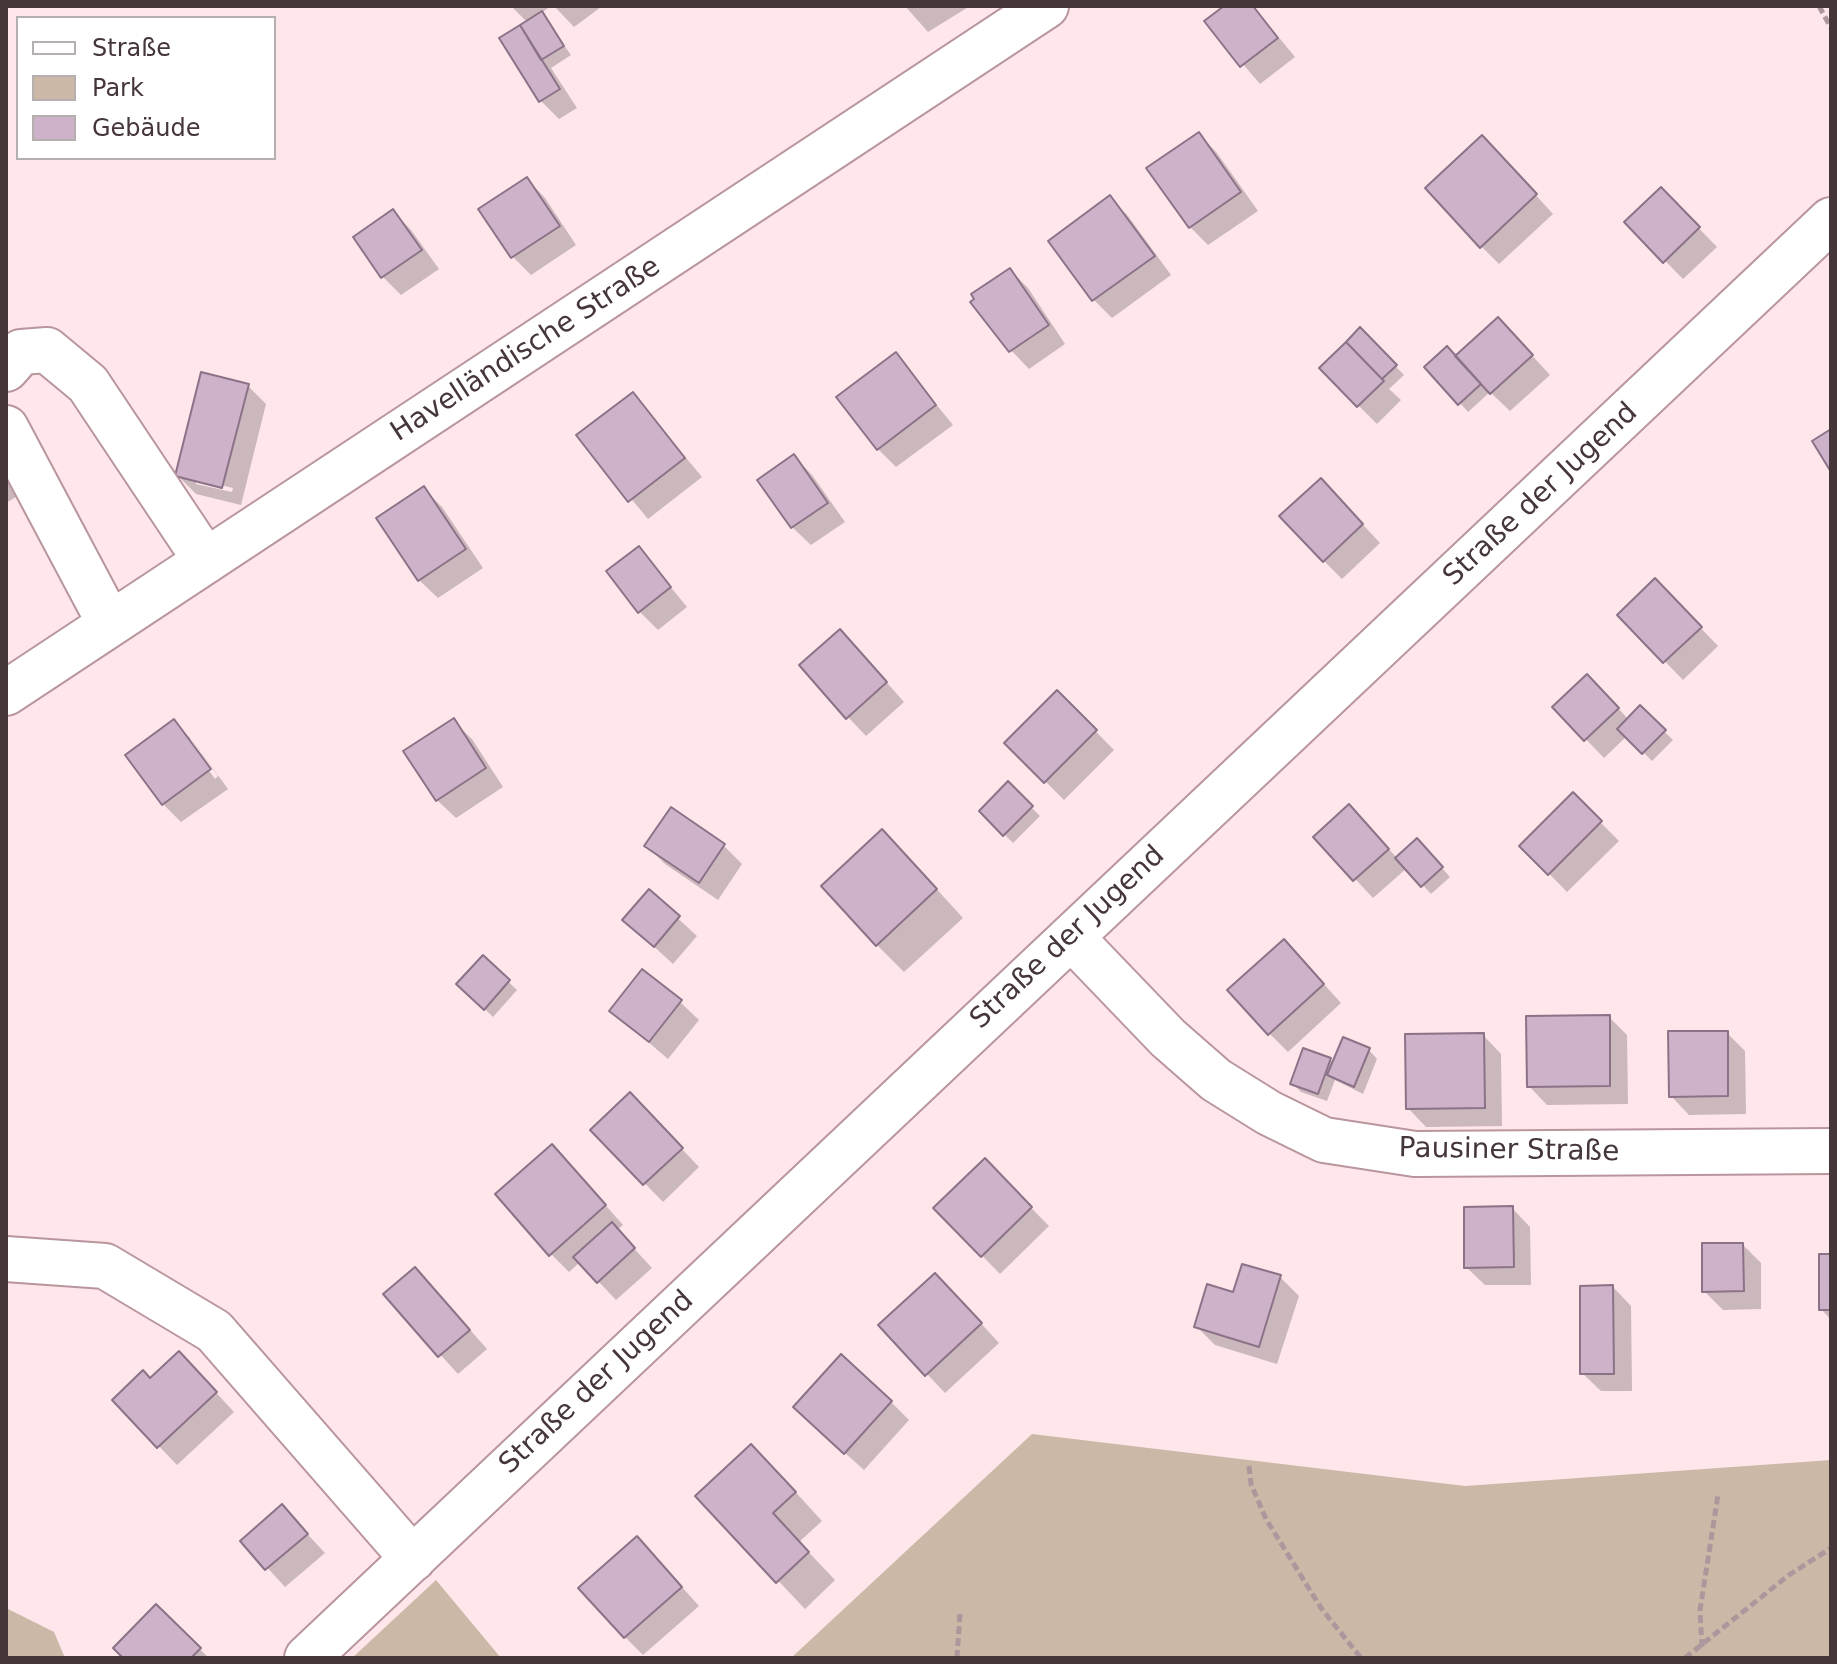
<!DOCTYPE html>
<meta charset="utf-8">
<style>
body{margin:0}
#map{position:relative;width:1837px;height:1664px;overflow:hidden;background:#fee6eb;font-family:"DejaVu Sans",sans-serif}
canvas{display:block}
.frame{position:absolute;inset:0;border:8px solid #45363a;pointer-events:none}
.legend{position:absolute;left:16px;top:16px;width:260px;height:144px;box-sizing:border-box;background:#fff;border:2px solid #b5afb0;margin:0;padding:10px 14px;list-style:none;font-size:24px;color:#45363a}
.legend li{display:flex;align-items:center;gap:16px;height:40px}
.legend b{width:40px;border:2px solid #b5afb0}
</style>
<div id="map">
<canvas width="1837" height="1664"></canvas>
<div class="frame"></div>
<ul class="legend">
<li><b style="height:10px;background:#fff"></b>Straße</li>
<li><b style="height:22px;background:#ccb8a6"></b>Park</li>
<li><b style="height:22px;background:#ceb2c9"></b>Gebäude</li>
</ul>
</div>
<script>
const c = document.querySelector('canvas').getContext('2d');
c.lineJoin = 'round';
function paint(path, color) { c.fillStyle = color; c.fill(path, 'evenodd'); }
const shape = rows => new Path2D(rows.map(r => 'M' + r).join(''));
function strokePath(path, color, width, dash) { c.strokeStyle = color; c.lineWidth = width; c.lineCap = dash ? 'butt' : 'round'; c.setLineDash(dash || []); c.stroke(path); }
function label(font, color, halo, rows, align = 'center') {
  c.font = font + ' "DejaVu Sans",sans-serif'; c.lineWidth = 6; c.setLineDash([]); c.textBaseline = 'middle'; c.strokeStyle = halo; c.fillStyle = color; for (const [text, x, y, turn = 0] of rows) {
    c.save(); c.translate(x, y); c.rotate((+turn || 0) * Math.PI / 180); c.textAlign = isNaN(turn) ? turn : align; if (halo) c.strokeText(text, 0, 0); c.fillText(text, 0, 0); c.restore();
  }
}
const green = shape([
 [1032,1434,1465,1486,1831,1460,1831,1658,791,1658],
 [436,1580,501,1658,352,1658],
 [6,1608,54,1632,65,1658,6,1658]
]);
const shadow = shape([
 [511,6,551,6,541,13,571,55,551,68,577,108,559,119,541,101,528,23],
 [554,6,600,6,601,7,574,27],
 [905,6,970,6,928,32],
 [1227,6,1253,6,1295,57,1260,84,1207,22],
 [1199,134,1217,153,1258,211,1208,245,1190,227],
 [1500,156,1553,214,1499,264,1481,246],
 [527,179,545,198,576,245,531,275,513,257,481,210],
 [1661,189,1717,247,1683,279,1627,222],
 [1110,198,1128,216,1171,275,1112,318,1094,300,1051,241],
 [393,211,411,230,439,269,401,295,383,277],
 [1010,270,1028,288,1065,344,1029,369,989,327,972,302],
 [1360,330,1404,375,1389,389,1401,400,1377,424,1321,368],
 [1516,338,1550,375,1510,411,1490,392,1468,412,1460,403,1456,358],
 [896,355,953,425,896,467,878,449],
 [248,386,266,404,241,505,196,494,178,476],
 [196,479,233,488,232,492,196,484],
 [633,394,702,477,648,519,579,436],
 [794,456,812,475,845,522,811,545,792,527],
 [6,462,24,492,6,503],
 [424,489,442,507,483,568,438,598,419,580],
 [1339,499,1380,543,1342,579,1324,561],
 [639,548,687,607,658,630,639,611],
 [1673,599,1718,646,1683,680,1620,615],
 [858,650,904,702,866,736,848,717],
 [1057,692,1114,750,1064,800,1007,743],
 [1606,695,1629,720,1640,708,1673,740,1652,761,1627,736,1604,758,1555,707],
 [453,721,472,739,503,787,456,818,437,800],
 [174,722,192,740,228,789,181,822,163,804],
 [186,739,191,739,218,776,215,779],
 [1008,784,1040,816,1013,843,981,811],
 [1573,795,1619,841,1567,892,1522,846],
 [671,810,724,846,742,864,718,900,665,864,647,846],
 [1367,825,1397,858,1425,849,1450,877,1431,894,1407,868,1373,898,1316,837],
 [910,860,963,918,904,972,877,945],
 [649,892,697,936,673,964,625,920],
 [483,958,517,990,493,1017,459,984],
 [1302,960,1341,1003,1288,1052,1269,1033],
 [680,1002,699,1020,668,1059,612,1011],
 [1609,1017,1627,1035,1628,1104,1547,1105,1529,1086],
 [1727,1033,1745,1051,1746,1114,1689,1115,1671,1096],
 [1483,1035,1501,1054,1502,1126,1426,1127,1408,1108],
 [1369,1050,1377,1059,1363,1094,1335,1080,1327,1101,1301,1092,1292,1083,1330,1060,1334,1063],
 [648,1113,699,1167,663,1202,593,1130],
 [985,1161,1049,1226,1000,1274,936,1208],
 [570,1165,623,1225,617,1230,652,1268,616,1300,580,1262,569,1272,551,1254],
 [1512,1208,1530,1227,1531,1285,1485,1285,1466,1267],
 [1743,1245,1761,1263,1761,1309,1723,1310,1704,1291],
 [1831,1256,1831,1320,1821,1309],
 [1280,1277,1299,1296,1277,1364,1215,1345,1196,1326],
 [1613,1287,1631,1306,1632,1391,1601,1391,1582,1373],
 [433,1288,487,1349,458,1374,386,1295],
 [954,1294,999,1343,945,1393,881,1325],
 [197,1372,234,1412,177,1465,115,1400,150,1380],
 [891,1402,909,1420,864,1470,814,1425],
 [779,1474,822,1521,799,1542,835,1580,805,1609,698,1496],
 [282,1507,325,1553,285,1587,243,1541],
 [655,1557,699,1606,643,1655,625,1637],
 [156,1607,209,1658,125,1658]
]);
const building = shape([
 [1224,6,1253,6,1278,38,1240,67,1204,21,1224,6],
 [542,11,564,46,541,60,520,25,542,11],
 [520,25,560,89,539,102,499,38,520,25],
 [1199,132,1241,192,1189,228,1146,168,1199,132],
 [1482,135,1537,194,1480,248,1425,188,1482,135],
 [527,177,560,226,511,258,478,209,527,177],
 [1661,187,1700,227,1663,263,1624,222,1661,187],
 [1110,195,1155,256,1092,301,1048,241,1110,195],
 [393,209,422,250,381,278,353,237,393,209],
 [1010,268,1049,325,1009,352,970,302,974,299,971,294,1010,268],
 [1498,317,1533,355,1490,394,1455,356,1498,317],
 [1360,327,1397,365,1382,379,1346,342,1360,327],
 [1346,342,1384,381,1357,407,1319,368,1346,342],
 [1447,346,1481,384,1458,405,1424,367,1447,346],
 [896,352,936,405,877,450,836,397,896,352],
 [201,372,249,384,222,488,175,476,201,372],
 [633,392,685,458,628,502,576,435,633,392],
 [1831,429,1831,472,1812,441,1831,429],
 [794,454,828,503,791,528,757,480,794,454],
 [1321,478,1363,524,1323,562,1279,516,1321,478],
 [424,486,466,549,418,581,376,518,424,486],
 [639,546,671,587,638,613,606,571,639,546],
 [1655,578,1702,627,1663,663,1617,615,1655,578],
 [840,629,887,682,846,719,799,665,840,629],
 [1587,674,1619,708,1584,741,1552,707,1587,674],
 [1057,690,1097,730,1044,783,1004,743,1057,690],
 [1640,705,1666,730,1642,754,1617,729,1640,705],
 [454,718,486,768,436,801,403,751,454,718],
 [174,719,211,769,162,805,125,755,174,719],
 [1008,781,1033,806,1003,836,979,811,1008,781],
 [1573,792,1602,821,1548,875,1519,846,1573,792],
 [1349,804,1389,849,1353,881,1313,837,1349,804],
 [671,807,725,844,699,883,644,846,671,807],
 [882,829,937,889,876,946,821,886,882,829],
 [1417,838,1443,867,1421,887,1395,858,1417,838],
 [649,889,680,916,654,947,622,920,649,889],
 [1284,939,1324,984,1268,1035,1227,990,1284,939],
 [483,955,510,980,484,1010,456,984,483,955],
 [642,969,682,1000,649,1042,609,1011,642,969],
 [1610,1015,1610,1086,1527,1087,1526,1016,1610,1015],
 [1668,1031,1728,1031,1728,1096,1669,1097,1668,1031],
 [1484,1033,1485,1108,1406,1109,1405,1034,1484,1033],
 [1343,1037,1370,1048,1354,1087,1327,1075,1343,1037],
 [1303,1048,1331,1058,1318,1094,1290,1084,1303,1048],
 [630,1092,683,1148,643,1185,590,1130,630,1092],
 [552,1144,606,1205,549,1256,495,1194,552,1144],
 [985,1158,1032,1207,981,1257,933,1208,985,1158],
 [1513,1206,1514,1267,1464,1268,1464,1207,1513,1206],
 [612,1222,635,1248,597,1283,573,1257,612,1222],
 [1702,1243,1743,1243,1744,1291,1702,1292,1702,1243],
 [1819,1254,1831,1254,1831,1310,1819,1310,1819,1254],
 [1242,1264,1281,1275,1259,1347,1194,1327,1207,1284,1233,1292,1242,1264],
 [415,1267,470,1330,438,1357,383,1294,415,1267],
 [935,1273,982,1323,925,1376,878,1325,935,1273],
 [1613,1285,1614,1374,1580,1374,1580,1286,1613,1285],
 [179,1351,217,1392,157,1448,112,1400,143,1370,150,1378,179,1351],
 [841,1354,892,1401,844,1454,793,1407,841,1354],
 [751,1444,796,1492,773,1513,809,1552,776,1583,695,1496,751,1444],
 [282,1504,308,1534,265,1570,240,1541,282,1504],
 [637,1536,682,1587,624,1638,578,1588,637,1536],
 [156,1604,201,1648,191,1658,123,1658,113,1648,156,1604]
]);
const path = shape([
 [1819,6,1831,28],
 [1249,1466,1251,1484,1266,1519,1321,1608,1361,1658],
 [1702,1647,1700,1610,1718,1495],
 [957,1658,960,1612],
 [1685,1658,1789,1575,1831,1548]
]);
const minor = shape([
 [6,369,21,352,47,350,88,384,206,561],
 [6,428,110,624],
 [6,693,1046,6],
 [1071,937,1168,1038,1216,1080,1269,1113,1324,1140,1415,1154,1831,1151],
 [6,1259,105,1266,214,1331,413,1559],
 [307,1658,1831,220]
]);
const streetNames = [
 ["Havelländische Straße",526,350,-33],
 ["Straße der Jugend",1541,495,-43],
 ["Straße der Jugend",1068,938,-43],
 ["Pausiner Straße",1509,1151,1],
 ["Straße der Jugend",597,1383,-43]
];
paint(green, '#ccb8a6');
paint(shadow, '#0003');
paint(building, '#ceb2c9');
strokePath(building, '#8b7287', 2);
strokePath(minor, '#b9959d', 48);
strokePath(path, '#ac989c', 5, [8, 4]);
strokePath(minor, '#fff', 44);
label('28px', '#45363a', '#fff', streetNames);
</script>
